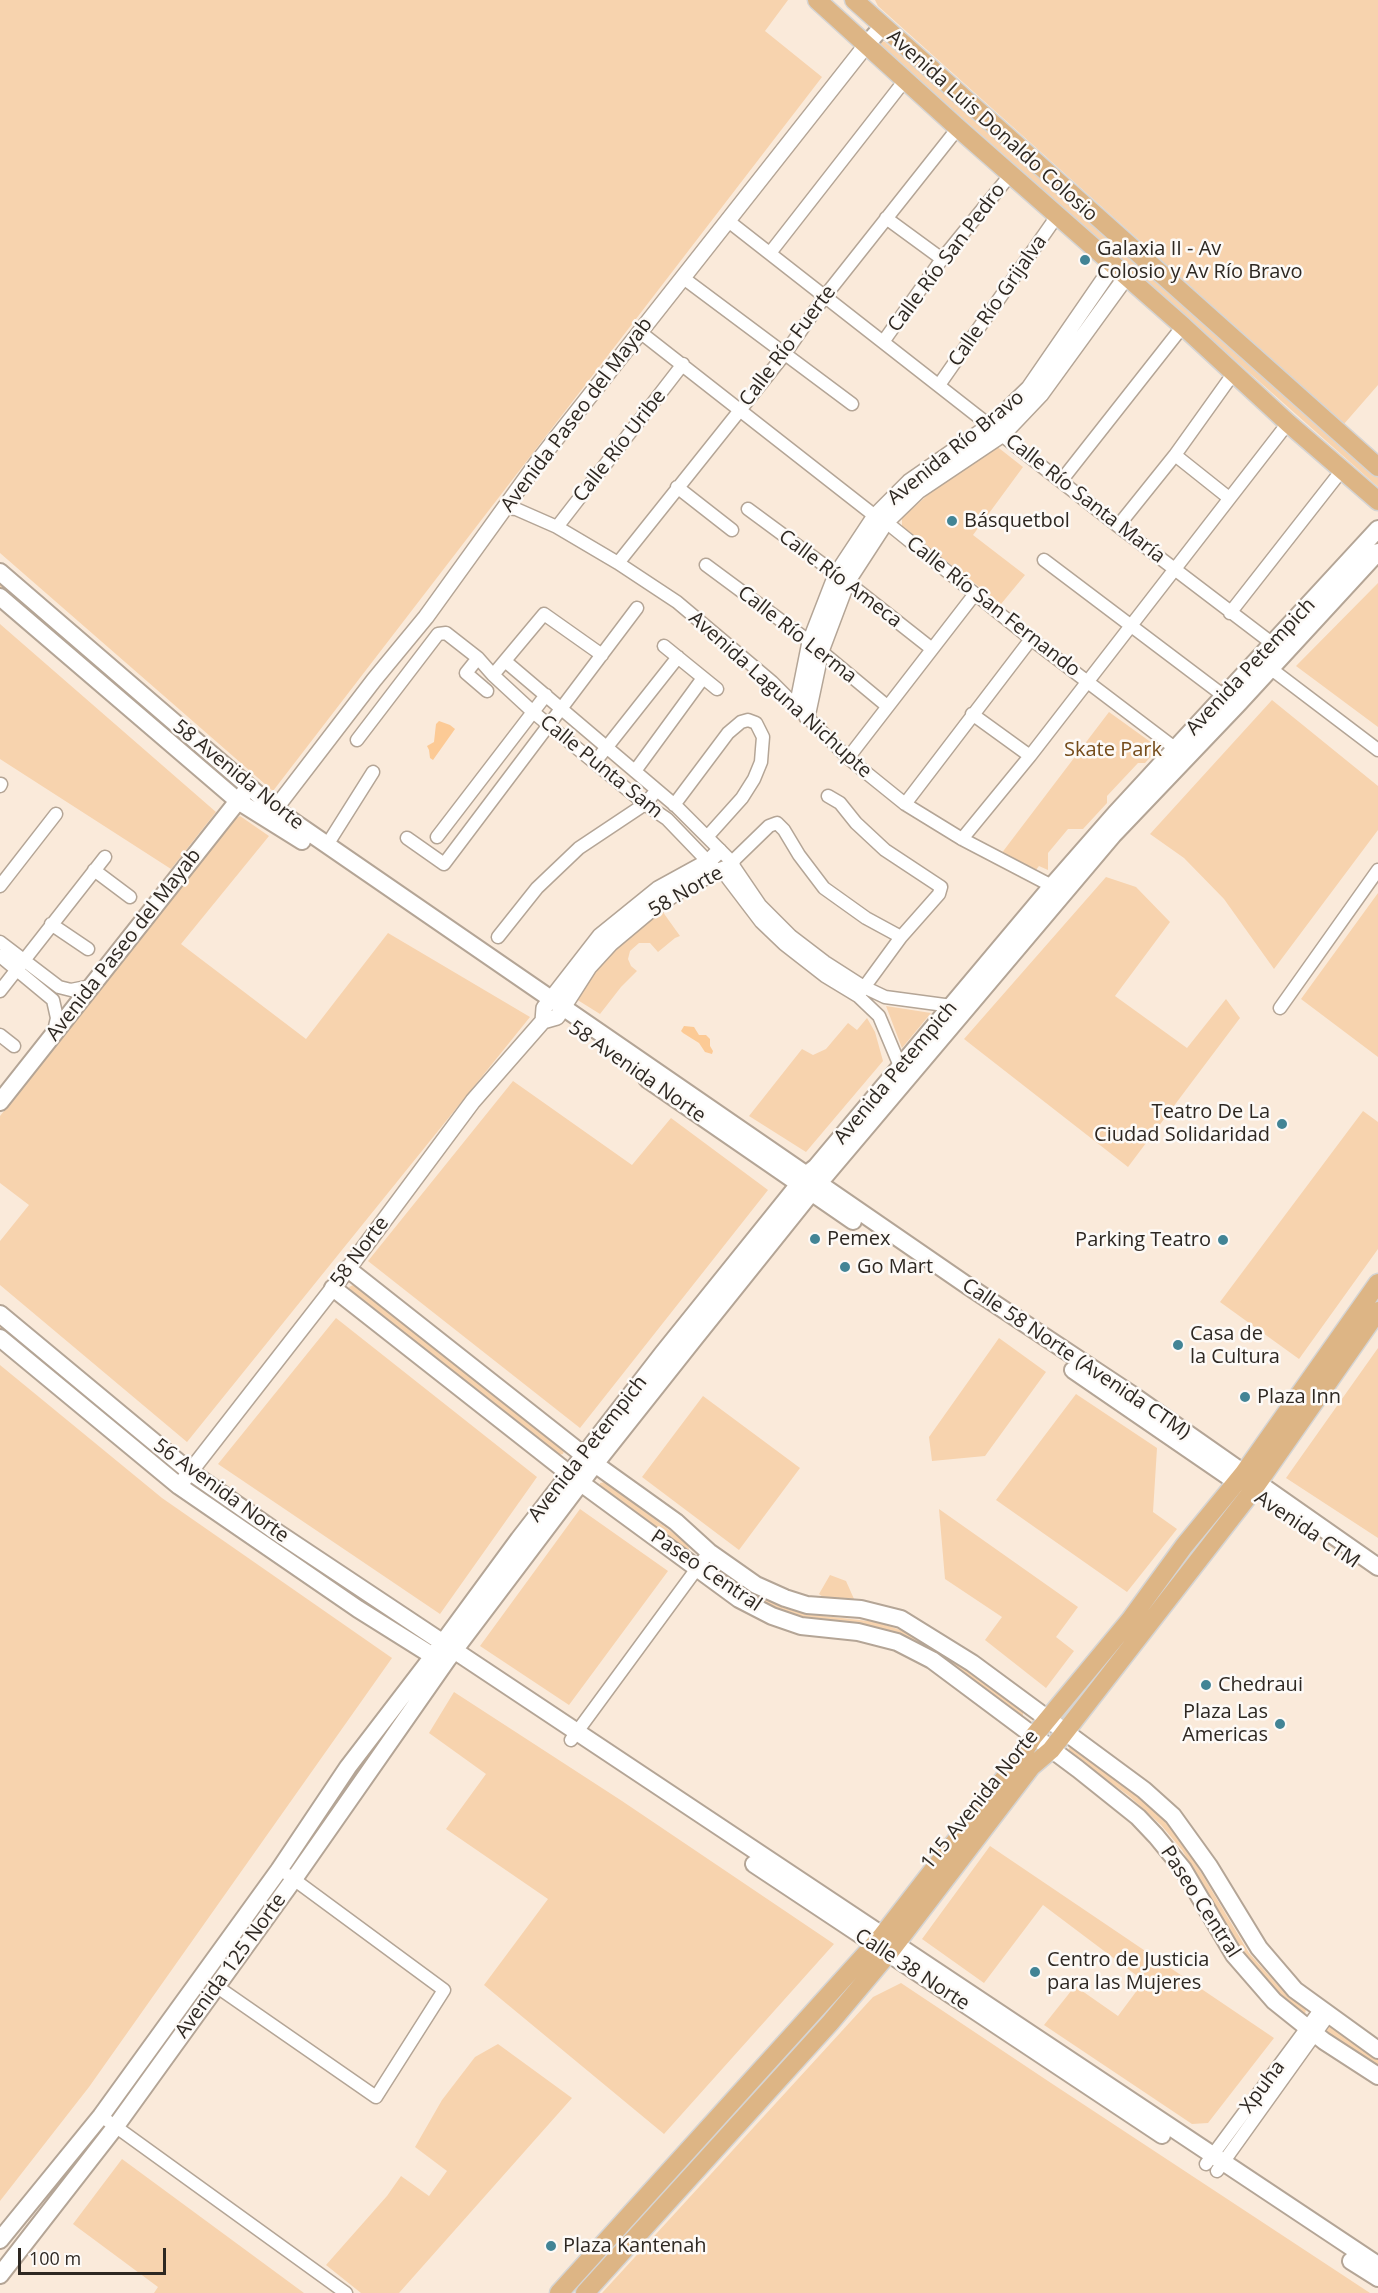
<!DOCTYPE html>
<meta charset="utf-8">
<style>
body{margin:0}
#map{position:relative;width:1378px;height:2293px;overflow:hidden;background:#faeada;font-family:"Open Sans",sans-serif}
canvas{display:block}
.scale{position:absolute;left:18px;top:2248px;width:148px;height:27px;box-sizing:border-box;border:3px solid #2e2822;border-top:0;padding-left:8px;font-size:18px;line-height:21px;white-space:nowrap;color:#2e2822;-webkit-text-stroke:4px #fdfaf7;paint-order:stroke}
</style>
<div id="map">
<canvas width="1378" height="2293"></canvas>
<div class="scale">100 m</div>
</div>
<script>
const c = document.querySelector('canvas').getContext('2d');
c.lineJoin = 'round';
function paint(path, color) { c.fillStyle = color; c.fill(path, 'evenodd'); }
const shape = rows => new Path2D(rows.map(r => 'M' + r).join(''));
function strokePath(path, color, width, dash) { c.strokeStyle = color; c.lineWidth = width; c.lineCap = dash ? 'butt' : 'round'; c.setLineDash(dash || []); c.stroke(path); }
function label(font, color, halo, rows, align = 'center') {
  c.font = font + ' "Open Sans",sans-serif'; c.lineWidth = 5; c.setLineDash([]); c.textBaseline = 'middle'; c.strokeStyle = halo; c.fillStyle = color; for (const [text, x, y, turn = 0] of rows) {
    c.save(); c.translate(x, y); c.rotate((+turn || 0) * Math.PI / 180); c.textAlign = isNaN(turn) ? turn : align; if (halo) c.strokeText(text, 0, 0); c.fillText(text, 0, 0); c.restore();
  }
}
const green = shape([
 [0,0,788,0,765,31,822,77,273,791,0,553],
 [875,0,1378,0,1378,385,1344,424,878,6],
 [881,41,885,42,911,64,918,65,1236,353,1378,475,1378,487,933,92,881,45],
 [995,445,1023,467,973,535,1025,575,1001,604,902,526,902,518,931,492],
 [0,582,81,652,80,654,55,633,45,629,0,590],
 [1378,583,1378,727,1296,666],
 [0,624,216,812,171,869,0,759],
 [1272,700,1378,786,1378,830,1274,969,1224,899,1184,858,1150,834],
 [1109,712,1152,743,1155,752,1145,763,1138,763,1107,796,1107,803,1083,829,1068,829,1048,853,1048,870,1039,866,1035,871,1001,854],
 [240,816,269,836,181,944,306,1039,388,933,530,1017,187,1442,0,1285,0,1241,29,1205,0,1183,0,1116,231,822],
 [1106,877,1136,887,1170,922,1115,996,1187,1048,1226,999,1240,1018,1128,1167,964,1039],
 [1378,893,1378,1057,1301,999],
 [660,908,680,936,675,938,658,952,650,943,639,943,630,951,628,959,631,966,637,971,621,987,600,1014,576,999,602,960],
 [886,1006,931,1013,902,1048],
 [867,1018,875,1032,883,1061,806,1152,749,1116,802,1049,813,1055,826,1049,848,1023,857,1030],
 [513,1081,632,1165,671,1118,768,1190,580,1428,368,1261],
 [1363,1111,1378,1122,1378,1249,1299,1359,1220,1302],
 [355,1284,564,1451,563,1454,557,1455,350,1291,349,1287],
 [336,1318,537,1477,440,1614,218,1464],
 [0,1323,173,1467,171,1469,0,1329],
 [999,1338,1046,1372,985,1456,932,1461,929,1437],
 [1378,1348,1378,1538,1286,1478],
 [0,1365,162,1498,392,1658,89,2087,0,2201],
 [1076,1394,1157,1448,1153,1512,1177,1529,1127,1592,996,1500],
 [703,1396,800,1468,739,1550,642,1477],
 [605,1482,688,1544,689,1549,684,1549,600,1488,600,1483],
 [198,1486,415,1634,421,1639,419,1641,295,1557,198,1488],
 [580,1509,668,1571,569,1705,480,1646],
 [939,1509,1078,1607,1056,1637,1074,1651,1046,1688,985,1640,1002,1617,945,1579],
 [719,1570,724,1570,801,1611,824,1616,877,1622,915,1635,965,1668,1023,1712,1023,1716,1021,1718,928,1649,912,1641,890,1632,800,1617,777,1610,739,1590,719,1576],
 [830,1575,846,1581,854,1599,823,1597,819,1594],
 [454,1692,622,1801,834,1944,664,2134,484,1985,548,1899,446,1829,486,1774,429,1733],
 [1070,1746,1075,1747,1134,1792,1167,1824,1186,1847,1249,1953,1282,1990,1306,2009,1305,2014,1302,2014,1278,1994,1243,1954,1182,1850,1161,1825,1129,1796,1068,1752],
 [990,1846,1274,2038,1208,2123,1192,2124,1044,2025,1075,1986,1118,2016,1144,1981,1043,1905,984,1983,922,1939],
 [872,1960,874,1962,631,2230,628,2228],
 [901,1983,1051,2083,1370,2293,602,2293,873,1997],
 [1331,2025,1378,2058,1378,2066,1326,2031],
 [498,2044,572,2098,399,2293,361,2293,326,2265,387,2196,401,2176,429,2196,447,2171,415,2147,442,2100,475,2057],
 [122,2159,304,2293,154,2293,158,2287,73,2224]
]);
const water = shape([
 [439,721,450,725,455,729,433,760,430,758,429,750,427,746,434,742,436,724],
 [684,1026,694,1027,699,1035,706,1035,710,1039,710,1046,713,1051,712,1054,705,1052,699,1043,683,1033,681,1031]
]);
const minor = shape([
 [886,218,942,259],
 [727,220,1118,526,1273,644],
 [770,253,905,80],
 [682,277,852,404],
 [640,332,875,516,886,522,1031,639,1176,749],
 [883,342,942,259,1011,174],
 [939,385,1057,216],
 [1175,455,1229,498],
 [1061,481,1183,326],
 [677,487,732,530],
 [506,508,516,509,557,527,618,563,677,602,772,682,848,758,905,804,962,839,1052,886],
 [748,509,847,582,932,649],
 [1118,526,1175,455,1233,374],
 [557,527,683,364],
 [1044,560,1224,696],
 [618,563,784,355,825,296,958,128],
 [706,565,810,642,887,706],
 [1230,613,1342,470],
 [664,646,717,689],
 [478,658,466,673,487,691],
 [505,661,677,807,728,858,760,905,791,936,825,962,864,987,885,997,952,1006],
 [1270,668,1378,750],
 [493,675,544,614,602,655],
 [972,714,1030,756],
 [357,740,438,634,446,633,478,658,493,675,533,712,645,804,667,819,718,872,726,876,761,922,784,944,825,976,858,996,879,1016,900,1066],
 [848,758,974,595],
 [595,762,678,657],
 [635,771,703,678],
 [0,786,1,784],
 [828,796,840,803,856,823,885,850,941,887,939,894,901,937,860,993],
 [905,804,1031,639],
 [674,805,728,733,741,722,748,720,756,723,763,737,762,749,761,762,754,779,742,798,707,837],
 [437,837,546,695],
 [407,838,444,864,637,608],
 [962,839,1030,756,1288,423],
 [327,845,373,772],
 [732,866,735,859,769,826,777,823,784,830,799,855,824,888,866,918,901,937],
 [94,870,130,897],
 [0,886,56,814],
 [51,924,88,949],
 [498,937,537,888,579,848,645,804,657,790],
 [0,942,59,987,71,990,91,986],
 [0,956,53,1000,57,1018,54,1031],
 [0,991,105,857],
 [1280,1008,1378,870],
 [0,1035,14,1046],
 [571,1740,709,1552],
 [216,1986,376,2097,444,1990,288,1875],
 [101,2116,346,2293],
 [1206,2164,1320,2010],
 [1217,2171,1328,2016]
]);
const tertiary = shape([
 [797,707,810,642,836,575,875,516,909,482,991,425,1029,388,1113,266],
 [807,717,821,651,847,582,886,522,918,491,1003,434,1041,394,1126,277],
 [275,809,374,680,426,617,540,459,867,44],
 [543,1021,544,1008,600,936,658,889,709,861,719,851],
 [179,1486,348,1269,473,1101,543,1021,557,1017,589,967,611,943,648,912,674,894,713,873,732,866]
]);
const secondary = shape([
 [867,44,883,26],
 [0,572,275,809,968,1286,1131,1394,1378,1567],
 [0,597,238,801,302,841],
 [647,1079,853,1221],
 [0,1102,245,792],
 [348,1269,595,1464,676,1522,709,1552,756,1585,785,1598,807,1605,861,1609,901,1619,972,1663,1144,1790,1173,1816,1209,1866,1259,1948,1295,1990,1378,2050],
 [333,1288,581,1483,739,1599,772,1616,801,1626,858,1632,897,1642,932,1660,1078,1769,1138,1817,1156,1836,1183,1869,1234,1955,1274,2001,1324,2041,1378,2076],
 [0,1314,189,1471,272,1529,1378,2265],
 [0,1338,179,1486,358,1609,433,1656,442,1659],
 [1073,1370,1242,1486],
 [754,1864,1162,2135],
 [0,2240,101,2116,279,1870,348,1767,433,1656,519,1539,663,1353,807,1174,816,1167,1052,886,1115,814,1378,529],
 [1351,2261,1378,2278],
 [0,2275,116,2126,294,1879,447,1660,595,1464,694,1339,819,1183,1113,835,1238,704,1378,552]
]);
const primary = shape([
 [817,0,958,128,1183,326,1288,423,1378,501],
 [854,0,1378,467],
 [559,2293,882,1936,1020,1758,1033,1737,1130,1620,1184,1546,1244,1473,1378,1283],
 [585,2293,830,2023,888,1954,1031,1767,1051,1750,1250,1494,1378,1311]
]);
const markers = [
 [1085,260,6,"#428495"],
 [952,521,6,"#428495"],
 [1282,1124,6,"#428495"],
 [815,1239,6,"#428495"],
 [1223,1240,6,"#428495"],
 [845,1267,6,"#428495"],
 [1178,1345,6,"#428495"],
 [1245,1397,6,"#428495"],
 [1206,1685,6,"#428495"],
 [1280,1724,6,"#428495"],
 [1035,1972,6,"#428495"],
 [551,2246,6,"#428495"]
];
const streetNames = [
 ["Avenida Luis Donaldo Colosio",992,126,42],
 ["Calle Río San Pedro",947,258,-53],
 ["Calle Río Grijalva",998,301,-55],
 ["Calle Río Fuerte",788,346,-53],
 ["Avenida Paseo del Mayab",577,415,-53],
 ["Calle Río Uribe",620,446,-52],
 ["Avenida Río Bravo",956,448,-39],
 ["Calle Río Santa María",1085,499,38],
 ["Calle Río Ameca",840,579,37],
 ["Calle Río San Fernando",993,607,38],
 ["Calle Río Lerma",797,635,38],
 ["Avenida Petempich",1251,667,-47],
 ["Avenida Laguna Nichupte",780,695,42],
 ["Calle Punta Sam",601,767,39],
 ["58 Avenida Norte",238,775,39],
 ["58 Norte",686,892,-30],
 ["Avenida Paseo del Mayab",124,945,-52],
 ["58 Avenida Norte",637,1072,35],
 ["Avenida Petempich",896,1073,-50],
 ["58 Norte",360,1252,-53],
 ["Calle 58 Norte (Avenida CTM)",1076,1359,34],
 ["Avenida Petempich",588,1449,-52],
 ["56 Avenida Norte",221,1491,36],
 ["Avenida CTM",1307,1530,34],
 ["Paseo Central",706,1571,34],
 ["115 Avenida Norte",980,1800,-51],
 ["Paseo Central",1200,1902,57],
 ["Avenida 125 Norte",231,1966,-54],
 ["Calle 38 Norte",912,1970,33],
 ["Xpuha",1263,2087,-53]
];
const poiNames = [
 ["Galaxia II - Av",1097,249],
 ["Colosio y Av Río Bravo",1097,272],
 ["Básquetbol",964,521],
 ["Teatro De La",1270,1112,"right"],
 ["Ciudad Solidaridad",1270,1135,"right"],
 ["Pemex",827,1239],
 ["Parking Teatro",1211,1240,"right"],
 ["Go Mart",857,1267],
 ["Casa de",1190,1334],
 ["la Cultura",1190,1357],
 ["Plaza Inn",1257,1397],
 ["Chedraui",1218,1685],
 ["Plaza Las",1268,1712,"right"],
 ["Americas",1268,1735,"right"],
 ["Centro de Justicia",1047,1960],
 ["para las Mujeres",1047,1983],
 ["Plaza Kantenah",563,2246]
];
const parkNames = [
 ["Skate Park",1113,750]
];
paint(green, '#f7d3ae');
paint(water, '#fcca95');
strokePath(minor, '#b4a596', 15);
strokePath(tertiary, '#b4a596', 18);
strokePath(secondary, '#b4a596', 20);
strokePath(primary, '#d5d4d3', 21);
strokePath(minor, '#fff', 12);
strokePath(tertiary, '#fff', 15);
strokePath(secondary, '#fff', 16);
strokePath(primary, '#ddb585', 18);
for (const [x, y, r, color] of markers) { const dot = new Path2D(); dot.arc(x, y, r, 0, 2 * Math.PI); c.fillStyle = color; c.fill(dot); strokePath(dot, '#fdfaf7', 2); }
label('20px', '#2e2822', '#fdfaf7', streetNames);
label('20px', '#2e2822', '#fdfaf7', poiNames, 'left');
label('20px', '#754c1b', '#fdfaf7', parkNames);
</script>
